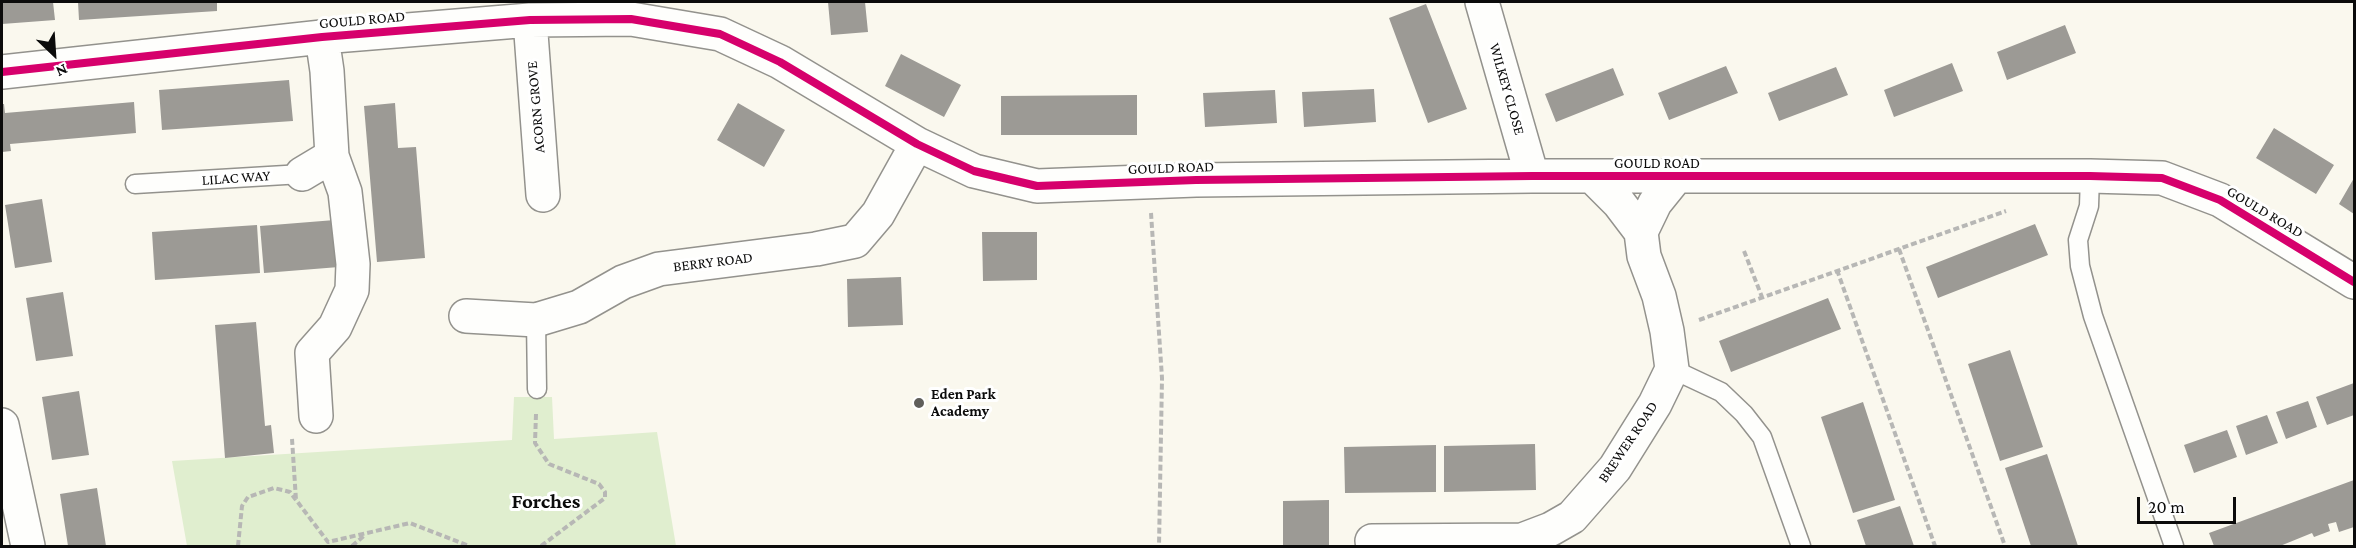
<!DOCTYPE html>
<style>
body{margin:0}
#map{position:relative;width:2356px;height:548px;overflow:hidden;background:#faf8ee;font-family:"Crimson Pro",serif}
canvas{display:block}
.frame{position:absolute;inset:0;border:3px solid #0b0b0b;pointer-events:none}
.north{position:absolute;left:24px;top:24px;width:60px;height:60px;-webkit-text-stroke:4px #fff;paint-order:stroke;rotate:155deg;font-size:16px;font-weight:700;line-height:24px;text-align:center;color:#0b0b0b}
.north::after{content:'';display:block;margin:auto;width:21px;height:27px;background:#0b0b0b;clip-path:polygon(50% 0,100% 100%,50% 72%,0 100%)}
.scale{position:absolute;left:2137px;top:497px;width:99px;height:27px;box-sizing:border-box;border:3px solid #0b0b0b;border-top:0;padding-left:8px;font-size:18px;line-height:21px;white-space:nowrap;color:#0b0b0b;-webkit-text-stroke:4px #fff;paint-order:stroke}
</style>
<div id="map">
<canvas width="2356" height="548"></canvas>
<div class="frame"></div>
<div class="north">N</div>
<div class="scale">20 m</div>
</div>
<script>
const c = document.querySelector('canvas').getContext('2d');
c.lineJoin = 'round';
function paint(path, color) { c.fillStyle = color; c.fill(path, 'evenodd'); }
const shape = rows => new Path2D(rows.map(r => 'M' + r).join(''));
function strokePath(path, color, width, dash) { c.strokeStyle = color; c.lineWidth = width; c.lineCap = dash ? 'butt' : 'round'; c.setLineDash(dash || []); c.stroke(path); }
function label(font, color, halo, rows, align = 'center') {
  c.font = font + ' "Crimson Pro",serif'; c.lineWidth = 6; c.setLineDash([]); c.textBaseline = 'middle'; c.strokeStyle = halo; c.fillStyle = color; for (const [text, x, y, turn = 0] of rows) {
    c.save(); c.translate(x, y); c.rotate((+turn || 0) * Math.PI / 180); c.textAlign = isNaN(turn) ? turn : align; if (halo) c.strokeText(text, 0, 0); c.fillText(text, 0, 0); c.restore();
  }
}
const green = shape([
 [514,397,552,397,554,439,657,432,676,546,187,546,172,461,512,440]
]);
const building = shape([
 [2,2,53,2,55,20,2,24],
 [78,2,217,2,217,11,79,20],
 [828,2,865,2,868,32,831,35],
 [1426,4,1467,109,1428,123,1389,18],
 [2065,25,2076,53,2007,80,1997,52],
 [901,54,961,85,944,117,885,86],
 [1952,63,1963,91,1894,117,1884,90],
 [1726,66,1738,93,1669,120,1658,93],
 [1836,67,1848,95,1779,121,1768,93],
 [1613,68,1624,95,1556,122,1545,94],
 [289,80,293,121,162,130,159,90],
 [1374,89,1376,122,1304,127,1302,92],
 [1275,90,1277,123,1205,127,1203,93],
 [1137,95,1137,135,1001,135,1001,96],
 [134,102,136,133,10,144,11,151,2,152,2,104,4,104,5,113],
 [395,103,398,148,416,147,425,258,377,262,364,106],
 [738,103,785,130,764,167,717,140],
 [2274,128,2334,165,2316,194,2256,158],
 [2354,178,2354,214,2339,204],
 [42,199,52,262,15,268,5,205],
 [335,220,339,267,264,273,260,226],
 [2035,224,2048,255,1938,298,1926,267],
 [257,225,260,273,155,280,152,232],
 [982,232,1037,232,1037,280,983,281],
 [901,277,903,325,848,327,847,279],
 [63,292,73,356,36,361,26,298],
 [1828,298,1841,329,1731,372,1719,341],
 [256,322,265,426,271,425,274,453,225,458,215,325],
 [2010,350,2043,447,2000,461,1968,364],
 [2354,383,2354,415,2327,425,2316,397],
 [79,391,89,455,52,460,42,397],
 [2308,401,2317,427,2286,439,2276,412],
 [1863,402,1895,500,1853,513,1821,417],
 [2267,415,2278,443,2246,455,2236,426],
 [2227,430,2237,457,2194,473,2184,445],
 [1535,444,1536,490,1444,492,1444,446],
 [1436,445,1436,492,1345,493,1344,447],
 [2047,454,2063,501,2078,546,2031,546,2005,468],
 [2354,480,2354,527,2339,532,2336,522,2328,524,2330,531,2314,537,2312,533,2280,546,2214,546,2209,533],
 [97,488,106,546,68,546,60,494],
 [1329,500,1329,546,1283,546,1283,501],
 [1900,506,1914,546,1866,546,1857,520]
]);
const path = shape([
 [1151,213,1162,378,1159,546],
 [1899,249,2005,546],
 [1744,251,1762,297],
 [1837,270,1935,546],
 [1699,320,2006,211],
 [536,414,535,443,549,464,599,484,605,492,605,498,541,546],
 [292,439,296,500],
 [238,546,242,506,248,497,274,488,290,492,328,542,410,523,469,546],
 [352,546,365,535]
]);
const service = shape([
 [2090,176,2089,206,2078,240,2080,266,2093,316,2174,546],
 [135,184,302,174],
 [536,320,537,389],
 [1672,369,1721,392,1744,414,1762,437,1801,546]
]);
const minor = shape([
 [1482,2,1532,176],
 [530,20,543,195],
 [2,72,322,37,530,20,631,19,720,34,780,62,917,144,974,171,1037,186,1196,180,1532,176,2090,176,2162,178,2220,200,2354,282],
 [302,174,332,156],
 [1641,232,1655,203,1676,177],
 [466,316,536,320,579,307,623,282,659,269,816,249,855,241,878,214,917,144],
 [316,416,312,353,335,327,352,290,353,264,345,192,332,156,327,71,322,37],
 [2,425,28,546],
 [1372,541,1522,540,1551,529,1572,517,1615,468,1655,404,1672,369,1667,331,1659,296,1644,256,1641,232,1619,203,1592,176]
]);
const cycleway = shape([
 [2,72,322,37,530,20,631,19,720,34,780,62,917,144,974,171,1037,186,1196,180,1532,176,2090,176,2162,178,2220,200,2354,282]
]);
const markers = [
 [919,403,6,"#5f5e5a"]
];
const streetNames = [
 ["GOULD ROAD",362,20,-5],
 ["WILKEY CLOSE",1507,89,74],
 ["ACORN GROVE",536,107,-95],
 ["GOULD ROAD",1657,163],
 ["GOULD ROAD",1171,168,-2],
 ["LILAC WAY",236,178,-4],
 ["GOULD ROAD",2265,212,31],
 ["BERRY ROAD",713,262,-7],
 ["BREWER ROAD",1628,442,-56]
];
const poiNames = [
 ["Eden Park",931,394],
 ["Academy",931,411]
];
const districtNames = [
 ["Forches",546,502]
];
paint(green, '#e0eecf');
paint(building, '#9c9a95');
strokePath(service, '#93928d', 21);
strokePath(minor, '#93928d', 36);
strokePath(path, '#b7b7b5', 4, [6, 3]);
strokePath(service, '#fefefc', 18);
strokePath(minor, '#fefefc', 33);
strokePath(cycleway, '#d6006c', 8);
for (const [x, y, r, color] of markers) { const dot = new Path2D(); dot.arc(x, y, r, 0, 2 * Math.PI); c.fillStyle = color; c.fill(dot); strokePath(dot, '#fff', 2); }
label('15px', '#0b0b0b', '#fff', streetNames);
label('bold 15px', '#0b0b0b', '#fff', poiNames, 'left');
label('bold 21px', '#0b0b0b', '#fff', districtNames);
</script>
